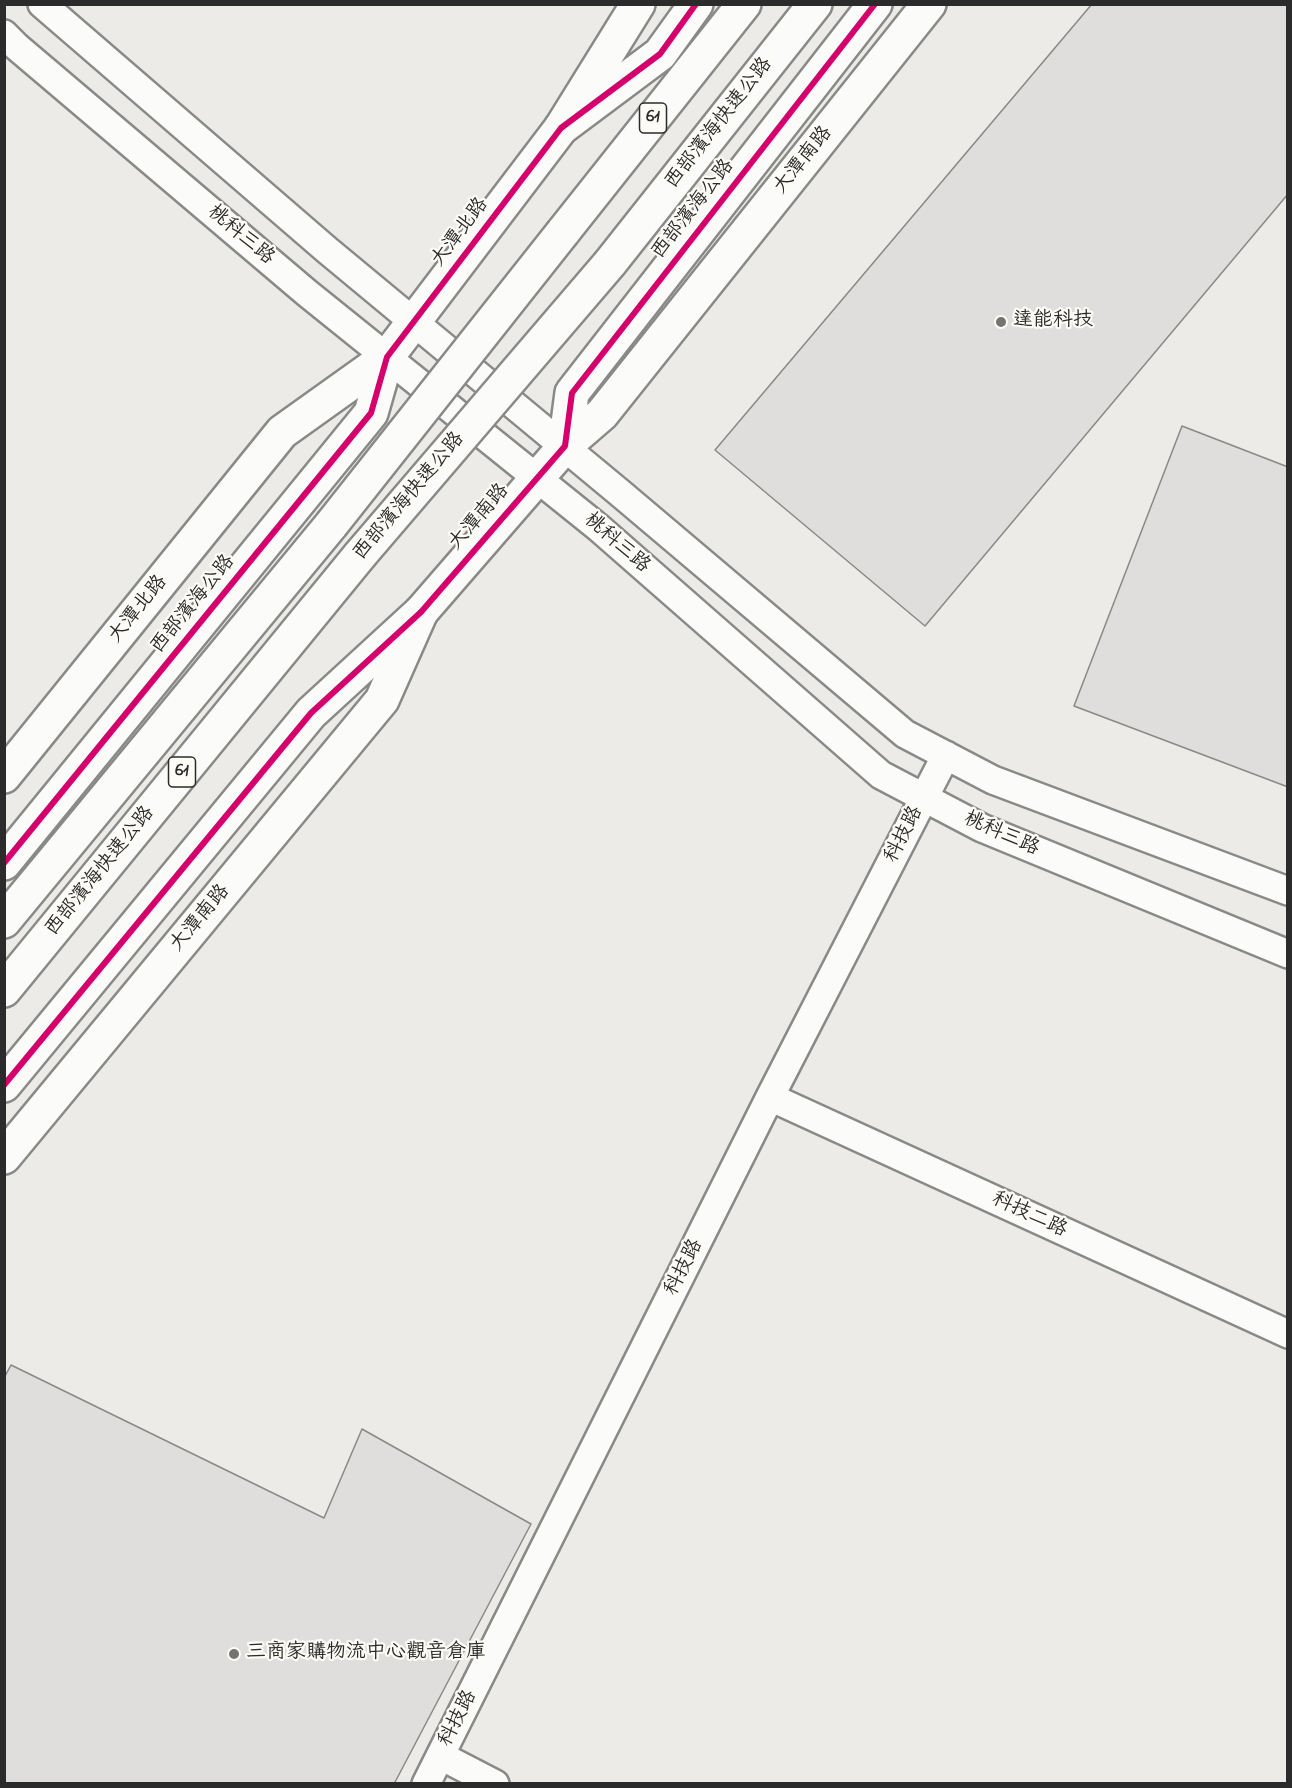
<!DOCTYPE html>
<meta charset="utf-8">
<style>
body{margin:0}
#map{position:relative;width:1292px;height:1788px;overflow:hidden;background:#fcfbf8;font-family:"Indie Flower",sans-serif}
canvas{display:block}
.frame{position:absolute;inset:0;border:6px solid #2b2b2b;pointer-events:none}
</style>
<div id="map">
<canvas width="1292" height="1788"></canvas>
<div class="frame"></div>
</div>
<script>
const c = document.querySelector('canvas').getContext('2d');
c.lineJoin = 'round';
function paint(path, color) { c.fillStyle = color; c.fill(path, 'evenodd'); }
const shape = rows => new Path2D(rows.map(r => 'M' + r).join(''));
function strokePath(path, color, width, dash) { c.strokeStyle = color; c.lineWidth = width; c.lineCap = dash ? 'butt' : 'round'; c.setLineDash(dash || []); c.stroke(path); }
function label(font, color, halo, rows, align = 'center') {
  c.font = font + ' "Indie Flower","LXGW WenKai TC",sans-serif'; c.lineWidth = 4.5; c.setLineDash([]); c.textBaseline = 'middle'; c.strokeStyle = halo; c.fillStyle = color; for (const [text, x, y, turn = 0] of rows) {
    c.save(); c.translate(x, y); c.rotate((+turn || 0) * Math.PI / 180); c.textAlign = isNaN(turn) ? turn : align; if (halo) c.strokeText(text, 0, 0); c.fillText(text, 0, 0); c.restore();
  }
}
const built = shape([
 [5,5,1287,5,1287,1783,5,1784]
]);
const green = shape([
 [172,1021,316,1138,632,1309,532,1507,255,1360,42,1185],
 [712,1334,1287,1621,1287,1700,1249,1783,1062,1783,600,1552]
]);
const building = shape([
 [1092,4,1288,4,1288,194,925,626,715,450,1092,4],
 [1182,426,1288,467,1288,787,1074,706,1182,426],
 [11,1365,324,1518,362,1429,531,1524,394,1784,4,1784,4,1378,11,1365]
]);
const minor = shape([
 [42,4,327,250,620,493,905,734,993,780,1288,891],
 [4,34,17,47,307,293,599,528,881,775,982,828,1288,954],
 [770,1097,1288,1334],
 [441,1756,495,1784],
 [426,1784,770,1097,946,755]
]);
const tertiary = shape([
 [561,128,638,4],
 [565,446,602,414,929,4],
 [4,776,282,432,387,357],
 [4,1157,382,700,421,612]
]);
const primary = shape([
 [4,863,371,413,387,357,561,128,660,54,696,4],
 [4,1085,311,713,421,612,565,446,572,393,875,4]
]);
const trunk = shape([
 [563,232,744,4],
 [610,263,815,4],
 [4,921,331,525],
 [4,990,360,555]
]);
const trunkBridge = shape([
 [331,525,563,232],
 [360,555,610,263]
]);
const cycleway = shape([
 [4,863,371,413,387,357,561,128,660,54,696,4],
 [4,1085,311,713,421,612,565,446,572,393,875,4]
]);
const markers = [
 [1001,322,6,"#747473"],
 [234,1654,6,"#747473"]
];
const shields = [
 [653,118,27],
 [182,772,27]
];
const shieldNames = [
 ["61",653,118],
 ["61",182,772]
];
const streetNames = [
 ["西部濱海快速公路",720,124,-52],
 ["大潭南路",804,161,-51],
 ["西部濱海公路",694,210,-52],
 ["大潭北路",461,233,-53],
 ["桃科三路",240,236,40],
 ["西部濱海快速公路",410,497,-50],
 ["大潭南路",480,518,-49],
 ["桃科三路",616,544,41],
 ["西部濱海公路",194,605,-51],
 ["大潭北路",139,610,-51],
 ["科技路",905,835,-63],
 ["桃科三路",1001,835,24],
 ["西部濱海快速公路",101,872,-51],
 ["大潭南路",201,919,-50],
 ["科技二路",1029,1216,25],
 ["科技路",685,1268,-63],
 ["科技路",459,1719,-63]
];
const poiNames = [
 ["達能科技",1013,322],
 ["三商家購物流中心觀音倉庫",246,1654]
];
paint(built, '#ecebe7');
paint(green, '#ecebe8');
paint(building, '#dfdedc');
strokePath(building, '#898987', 1.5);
strokePath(minor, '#898987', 32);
strokePath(tertiary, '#898987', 38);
strokePath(primary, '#898987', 38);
strokePath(trunk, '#898987', 38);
strokePath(minor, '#fbfbf9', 27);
strokePath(tertiary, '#fbfbf9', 33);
strokePath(primary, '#fbfbf9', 33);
strokePath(trunk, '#fbfbf9', 33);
strokePath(trunkBridge, '#898987', 38, []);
strokePath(trunkBridge, '#fbfbf9', 33);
strokePath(cycleway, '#d6006c', 6);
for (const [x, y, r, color] of markers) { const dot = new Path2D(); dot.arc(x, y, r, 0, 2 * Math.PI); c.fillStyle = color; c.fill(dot); strokePath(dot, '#fdfcf7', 2); }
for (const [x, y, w] of shields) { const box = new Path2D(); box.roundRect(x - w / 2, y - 15, w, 30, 4.5); c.fillStyle = '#fdfcf7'; c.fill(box); strokePath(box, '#2b2b2b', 1.5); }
label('bold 18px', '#2b2b2b', null, shieldNames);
label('20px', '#2b2b2b', '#fdfcf7', streetNames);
label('20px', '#2b2b2b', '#fdfcf7', poiNames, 'left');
</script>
